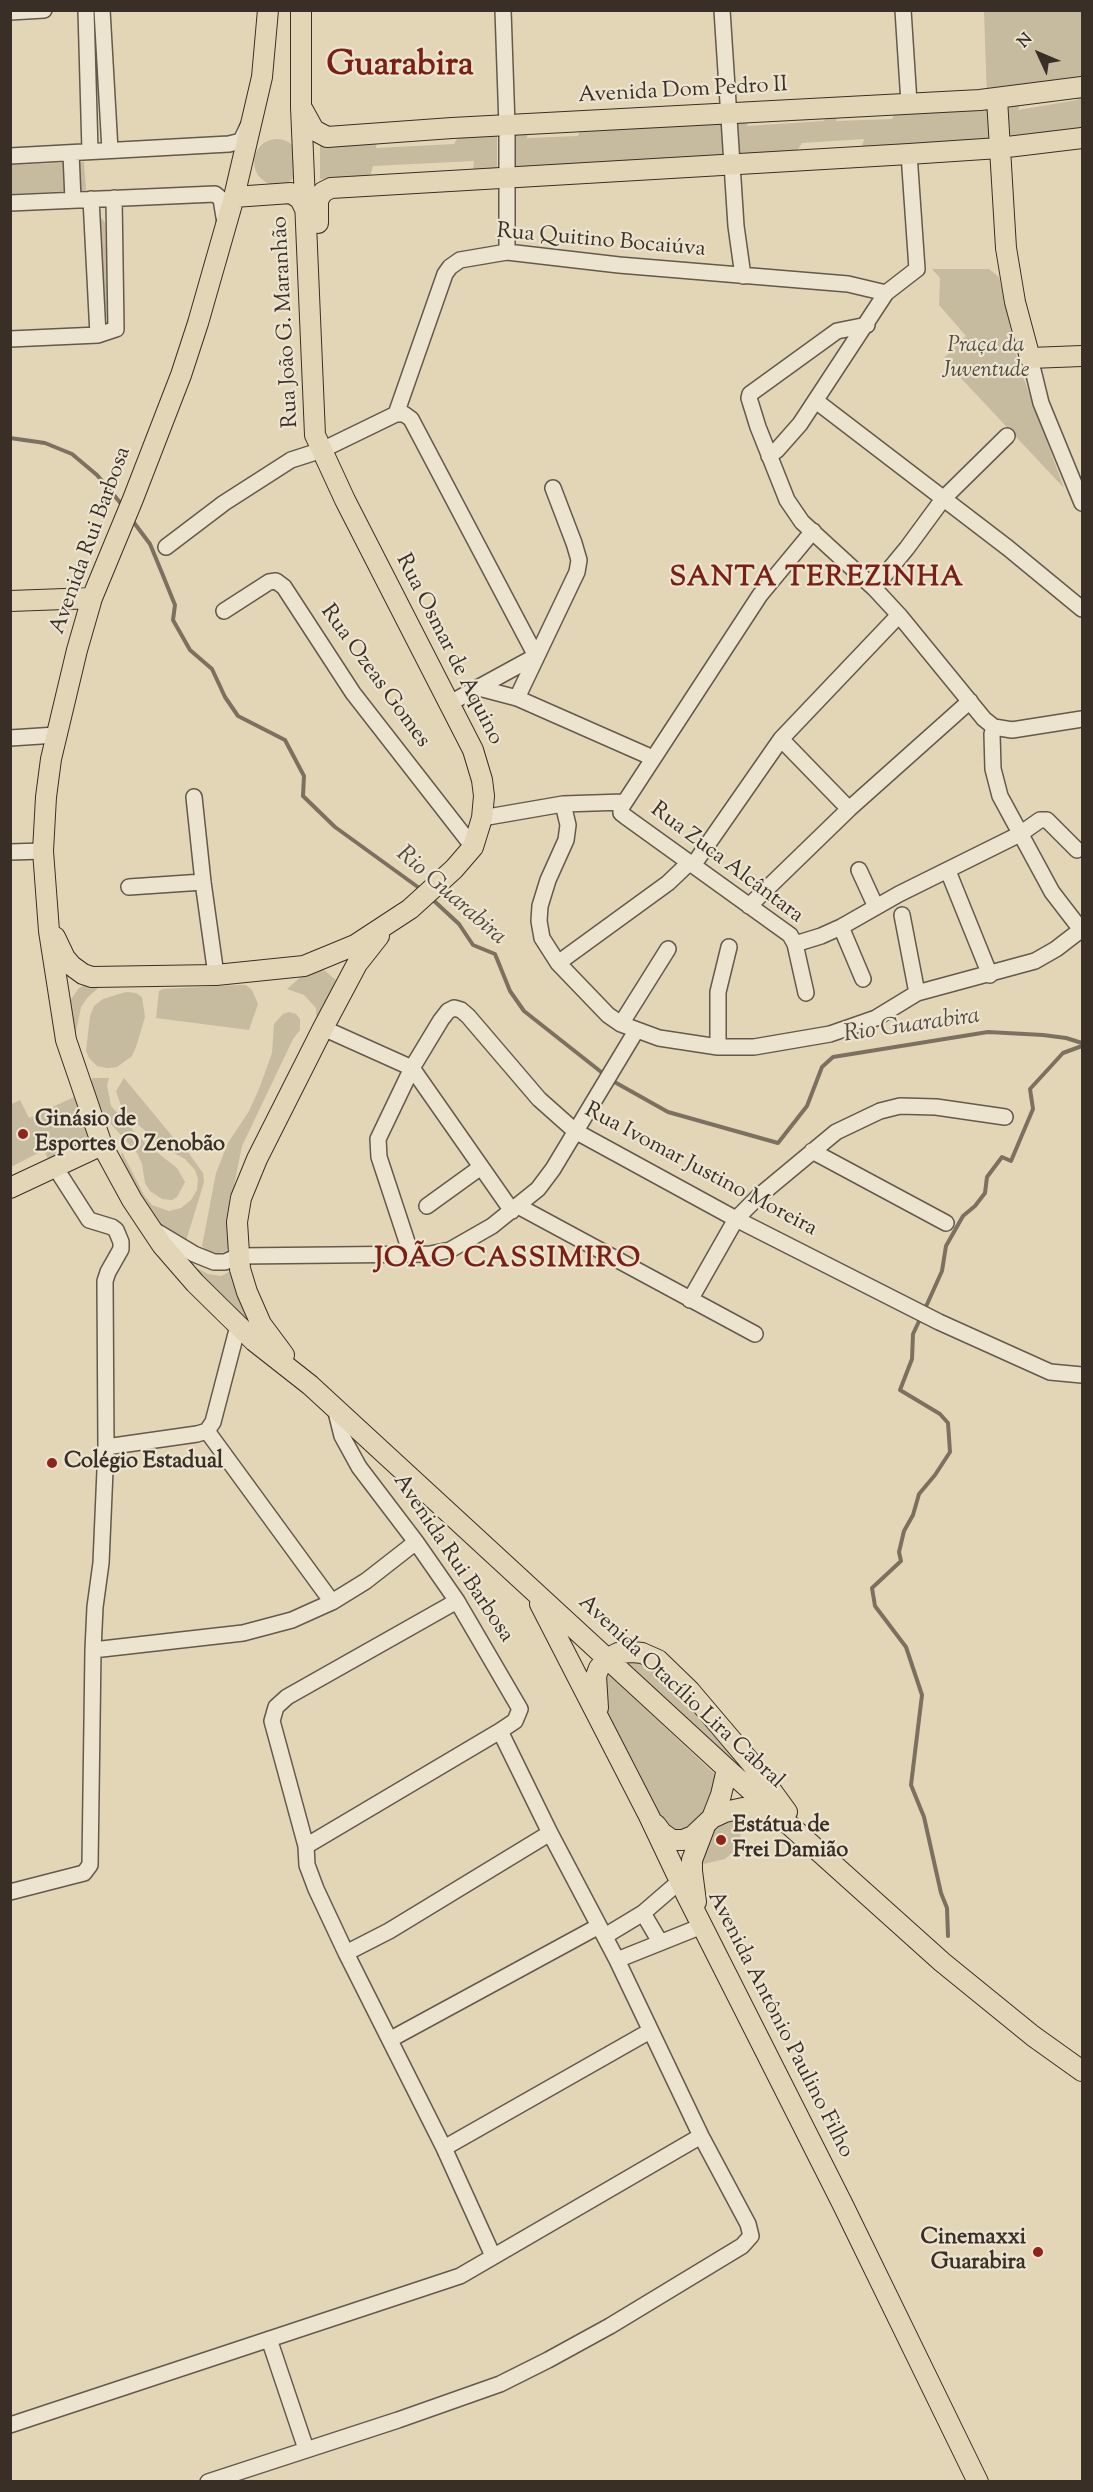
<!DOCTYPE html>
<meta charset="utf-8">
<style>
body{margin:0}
#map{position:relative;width:1093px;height:2492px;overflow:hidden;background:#e3d6b7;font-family:"Sorts Mill Goudy",serif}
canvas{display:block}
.frame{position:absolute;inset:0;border:12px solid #392f27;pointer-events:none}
.north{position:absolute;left:1009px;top:24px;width:60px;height:60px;-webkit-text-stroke:4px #ede4d0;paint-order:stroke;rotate:314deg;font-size:16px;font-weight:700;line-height:24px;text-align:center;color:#392f27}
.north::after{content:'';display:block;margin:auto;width:21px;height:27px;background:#392f27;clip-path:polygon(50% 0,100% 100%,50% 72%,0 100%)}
</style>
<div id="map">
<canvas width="1093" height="2492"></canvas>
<div class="frame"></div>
<div class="north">N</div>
</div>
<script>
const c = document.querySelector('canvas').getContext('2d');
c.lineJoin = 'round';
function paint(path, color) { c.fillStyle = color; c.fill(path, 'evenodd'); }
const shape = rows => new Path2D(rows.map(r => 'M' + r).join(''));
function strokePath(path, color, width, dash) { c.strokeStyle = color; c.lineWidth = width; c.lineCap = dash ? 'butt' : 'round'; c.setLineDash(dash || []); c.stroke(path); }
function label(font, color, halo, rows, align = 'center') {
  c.font = font + ' "Sorts Mill Goudy",serif'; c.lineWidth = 4.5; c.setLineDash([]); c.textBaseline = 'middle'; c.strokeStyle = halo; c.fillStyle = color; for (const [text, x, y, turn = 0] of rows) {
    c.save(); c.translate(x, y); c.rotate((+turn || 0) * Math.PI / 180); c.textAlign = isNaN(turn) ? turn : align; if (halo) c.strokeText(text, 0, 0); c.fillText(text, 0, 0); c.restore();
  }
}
const green = shape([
 [984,11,1082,11,1082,84,987,98],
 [1081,92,1082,132,1011,142,1007,103,1021,102,1018,110,1077,100],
 [990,104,992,145,861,151,864,139,802,143,795,154,737,157,735,119,750,117,747,126,824,121,829,112,838,113,836,121,892,119,897,109],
 [723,119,723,158,515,168,515,131,528,130,527,138,578,136,581,127],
 [497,133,497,170,473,172,474,161,373,166,370,177,320,179,320,141,377,138,376,148,454,144,459,135],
 '254 162a23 23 0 1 1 46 0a23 23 0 1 1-46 0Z',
 [84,162,86,190,11,194,11,165],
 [102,218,105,223,109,313,106,318,99,221],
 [932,269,989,269,999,277,1018,363,1064,488,943,359,966,336,939,305,940,278],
 [316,968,324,970,336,980,335,989,317,1023,316,1008,304,995,287,989,304,974],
 [105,982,88,997,81,1007,75,1037,69,1002,79,988,87,984],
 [237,985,246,985,252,990,258,1004,249,1030,156,1018,159,991,163,989],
 [126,992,136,993,142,997,145,1017,136,1047,132,1056,117,1067,107,1068,97,1066,89,1058,86,1051,90,1016,94,1006,103,999],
 [289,1012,296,1014,300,1019,300,1030,293,1039,242,1146,229,1211,227,1236,229,1246,226,1251,212,1255,202,1246,216,1173,228,1143,249,1111,259,1089,272,1053,274,1024,283,1014],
 [92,1078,109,1078,107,1085,111,1106,144,1142,177,1168,185,1182,177,1197,172,1200,162,1199,150,1191,145,1183,142,1164,137,1153,110,1123,96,1101,91,1087],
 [124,1078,182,1148,188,1152,203,1173,204,1182,186,1241,161,1229,131,1185,121,1155,122,1152,144,1195,152,1205,169,1211,181,1208,191,1200,197,1190,198,1179,195,1170,185,1159,163,1147,132,1119,120,1103,116,1091],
 [74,1097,91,1141,49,1161,44,1150,11,1167,10,1105,20,1100,29,1118],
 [197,1268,208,1274,221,1276,233,1270,258,1337,201,1281],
 [643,1661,666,1675,756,1783,621,1662],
 [606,1672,720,1779,717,1792,693,1829,667,1833,607,1721,602,1673],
 [742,1817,740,1841,734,1851,725,1859,699,1865,717,1822]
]);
const stream = shape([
 [10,438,45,443,72,454,97,475,123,506],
 [132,520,150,544,162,573,175,605,173,620,190,650,212,669,225,697,238,716,285,740,304,776,303,796,335,827,422,890],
 [432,899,459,924,473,945,495,954,510,991,524,1011,605,1075],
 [611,1080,668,1112,778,1143,807,1106,822,1067,833,1057,988,1032,1043,1035,1066,1038,1082,1043],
 [924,1311,942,1271,946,1246,963,1216,975,1206,985,1193,987,1177,1002,1157,1011,1161,1033,1109,1030,1089,1063,1053,1082,1046],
 [921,1317,913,1334,912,1359,900,1390,940,1414,948,1423,950,1452,935,1475,919,1494,913,1515,904,1531,899,1552,901,1561,872,1588,875,1606,906,1647,922,1695,911,1785,924,1817,941,1893,947,1908,948,1936]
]);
const minor = shape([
 [86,10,90,151],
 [102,10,110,150],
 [503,10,507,126,507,252],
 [722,10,736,226,743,276],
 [903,10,909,103],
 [10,12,44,10],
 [71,153,73,200],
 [10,156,229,144,241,141,248,126],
 [91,199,98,335],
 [10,203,215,194,221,199,225,223],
 [867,325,837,331,750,394,749,398,758,427,787,500,802,522,874,588,899,615,984,719,994,727,1012,730,1082,719],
 [10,339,98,335,116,329,114,198],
 [1030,358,1041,403,1082,503],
 [816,401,1008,548,1082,609],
 [396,414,404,414,411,419,536,656,450,703],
 [769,456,777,450,800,424,886,293,917,269,909,154],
 [166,547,224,503,291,460,322,450,396,414,445,274,450,267,460,260,507,252,619,265,848,284,886,293],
 [874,588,907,548,943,499,1007,436],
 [224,611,269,582,276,581,284,587,353,693,473,847],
 [479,688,517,698,653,758],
 [517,698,577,572,579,560,574,543,553,488],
 [994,727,992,734,993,769,1000,796,1052,892,1082,931],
 [10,738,56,735],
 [781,739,849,809],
 [194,797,203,882,216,975],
 [563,804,568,825,566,840,548,880,540,906,539,921,542,938,558,963,608,1015,621,1024,659,1038,718,1047,754,1047,830,1034,876,1018,917,993,1035,961,1056,949,1082,929],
 [482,818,563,804,624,802],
 [10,852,43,851],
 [694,864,781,739,899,615],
 [859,870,876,907],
 [948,871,990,975],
 [129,887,203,882],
 [749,906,849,809,970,701],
 [902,915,917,993],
 [841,927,863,979],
 [795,944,821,936,841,927,899,894,1020,834,1040,820,1047,820,1077,850],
 [558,963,668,883,690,862],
 [806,993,795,944,790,935,626,817,621,813,621,808,760,595,813,531],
 [621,1024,668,949],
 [323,1028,412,1068,512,1211],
 [718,1047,718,992,729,947],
 [812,1151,946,1223],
 [427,1206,481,1167],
 [518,1206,755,1334],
 [154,1230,194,1254,214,1262,225,1262,238,1256,430,1254,450,1250,492,1226,538,1189,553,1169,636,1031],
 [411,1254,379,1157,378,1139,412,1068,441,1020,448,1011,454,1008,461,1010,468,1016,539,1099,575,1131,736,1219,939,1322,1050,1372,1082,1375],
 [690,1300,736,1219,759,1196,836,1132,880,1111,900,1106,936,1107,1005,1117],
 [207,1431,332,1602],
 [106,1447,197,1434,207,1431,213,1422,238,1326],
 [457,1601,287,1697,276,1707,272,1721,306,1846,307,1865,316,1889,346,1953,444,2148,493,2256],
 [93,1650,243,1633,292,1620,332,1602,366,1581,416,1542],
 [306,1846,500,1731,515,1721,520,1709,457,1601,416,1542,359,1467,342,1436,335,1408],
 [10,1892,84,1873,90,1865,93,1650,95,1607,101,1563,106,1447,105,1281,108,1272,121,1249,121,1242,116,1230,112,1227,89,1220,55,1167],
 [643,1913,660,1942],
 [605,1936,643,1913,680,1881],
 [346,1953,389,1931,550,1833],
 [617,1960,702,1926],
 [391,2039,599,1926],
 [444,2148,650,2031],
 [269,2339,306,2449],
 [10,2425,460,2276,701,2136],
 [208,2482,398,2420,500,2384,548,2360,610,2326,742,2246,751,2236,748,2224,701,2136,617,1960,550,1833,500,1731]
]);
const major = shape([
 [268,10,262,77,234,197,198,323,181,375,133,499,92,598,77,650,51,759,46,797,43,851,49,931,66,1040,102,1145,132,1200,162,1245,195,1283,254,1341,310,1385,727,1769,942,1962,1033,2036,1082,2071],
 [997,99,1006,248,1015,302,1030,358,1082,356],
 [303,110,314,130,327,137,452,128,980,100,1082,87],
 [234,197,291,193,300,199,306,211],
 [318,223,318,200,323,192,331,188,909,154,999,148,1082,138],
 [10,601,92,598],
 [55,937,65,958,72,966,83,974,92,977,216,975,304,966,355,945,410,909,454,869,473,847,482,818,484,796,482,780,473,750,345,500,315,435,301,107,301,10],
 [10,1188,102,1145],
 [284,1355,261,1324,247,1292,240,1269,237,1222,241,1198,257,1159,323,1028,357,964,379,936],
 [540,1604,649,1816,686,1894,843,2205,978,2482],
 [598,1708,596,1676,599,1668,608,1658,618,1653,633,1652,642,1653,658,1660,690,1691,752,1764,787,1812],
 [712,1818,725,1812,743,1808,762,1813,775,1820],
 [656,1825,662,1833,672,1840,683,1840,693,1836,712,1818,721,1795,727,1769],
 [696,1902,692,1871,692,1860,705,1826]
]);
const markers = [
 [23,1134,6,"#8f2418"],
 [52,1463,6,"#8f2418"],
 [721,1840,6,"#8f2418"],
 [1038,2252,6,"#8f2418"]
];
const streetNames = [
 ["Avenida Dom Pedro II",683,92,-3],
 ["Rua Quitino Bocaiúva",601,242,5],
 ["Rua João G. Maranhão",287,322,-93],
 ["Avenida Rui Barbosa",92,541,-70],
 ["Rua Osmar de Aquino",448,650,63],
 ["Rua Ozeas Gomes",374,677,54],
 ["Rua Zuca Alcântara",726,864,37],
 ["Rua Ivomar Justino Moreira",700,1171,28],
 ["Avenida Rui Barbosa",452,1559,56],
 ["Avenida Otacílio Lira Cabral",680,1693,43],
 ["Avenida Antônio Paulino Filho",779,2025,63]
];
const parkNames = [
 ["Praça da",986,347],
 ["Juventude",986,372]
];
const poiNames = [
 ["Ginásio de",35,1121],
 ["Esportes O Zenobão",35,1146],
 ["Colégio Estadual",64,1463],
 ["Estátua de",733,1827],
 ["Frei Damião",733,1852],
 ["Cinemaxxi",1026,2239,"right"],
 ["Guarabira",1026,2264,"right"]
];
const waterNames = [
 ["Rio Guarabira",450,897,41],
 ["Rio Guarabira",912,1027,-8]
];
const districtNames = [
 ["SANTA TEREZINHA",817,580],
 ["JOÃO CASSIMIRO",508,1261]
];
const townNames = [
 ["Guarabira",400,68]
];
paint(green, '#c6ba9f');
strokePath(stream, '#7c7160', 4);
strokePath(minor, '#64594b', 18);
strokePath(major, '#392f27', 22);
strokePath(minor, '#ede4d0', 15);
strokePath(major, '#e3d6b7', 20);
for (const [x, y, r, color] of markers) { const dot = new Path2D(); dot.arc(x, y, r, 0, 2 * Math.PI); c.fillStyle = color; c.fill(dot); strokePath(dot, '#ede4d0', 2); }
label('22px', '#392f27', '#ede4d0', streetNames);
label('italic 22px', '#554b3f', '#ede4d0', parkNames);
label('bold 22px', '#392f27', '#ede4d0', poiNames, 'left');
label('italic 24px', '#554a3f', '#ede4d0', waterNames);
c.letterSpacing = '1.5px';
label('bold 28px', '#7a1f14', '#ede4d0', districtNames);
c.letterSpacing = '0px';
label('bold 34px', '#7a1f14', '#ede4d0', townNames);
</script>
